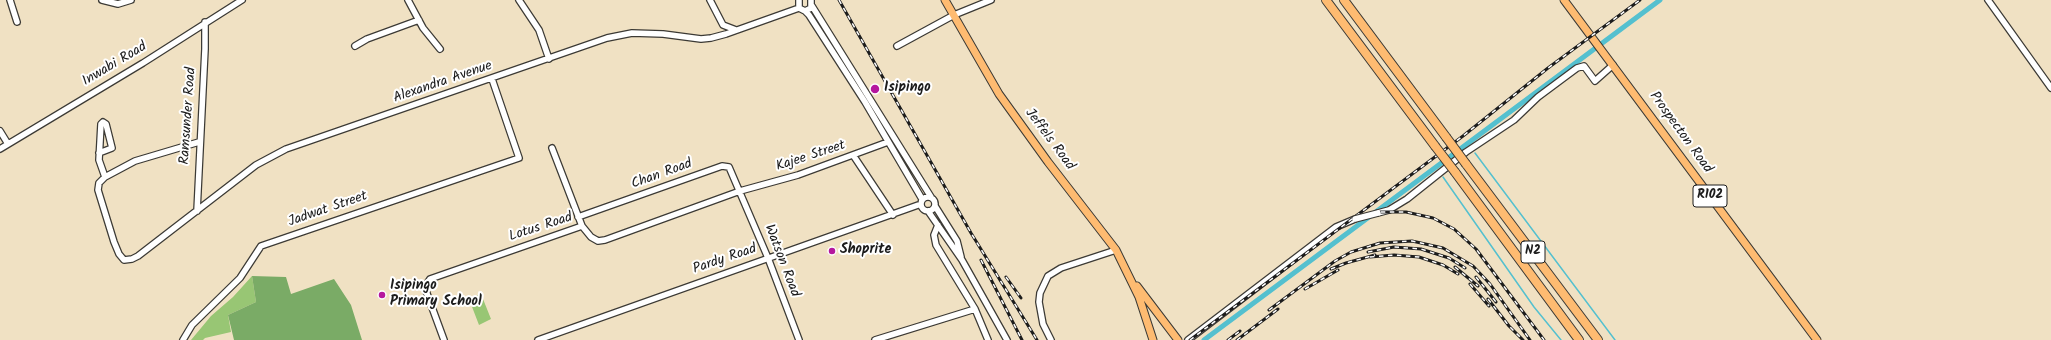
<!DOCTYPE html>
<style>
body{margin:0}
canvas{display:block;background:#f0e1c3}
</style>
<canvas width="2051" height="340"></canvas>
<script>
const c = document.querySelector('canvas').getContext('2d');
c.lineJoin = 'round';
function paint(path, color) { c.fillStyle = color; c.fill(path, 'evenodd'); }
const shape = rows => new Path2D(rows.map(r => 'M' + r).join(''));
function strokePath(path, color, width, dash) { c.strokeStyle = color; c.lineWidth = width; c.lineCap = dash ? 'butt' : 'round'; c.setLineDash(dash || []); c.stroke(path); }
function label(font, color, halo, rows, align = 'center') {
  c.font = font + ' Kalam,sans-serif'; c.lineWidth = 4; c.setLineDash([]); c.textBaseline = 'middle'; c.strokeStyle = halo; c.fillStyle = color; for (const [text, x, y, turn = 0] of rows) {
    c.save(); c.translate(x, y); c.rotate((+turn || 0) * Math.PI / 180); c.textAlign = isNaN(turn) ? turn : align; if (halo) c.strokeText(text, 0, 0); c.fillText(text, 0, 0); c.restore();
  }
}
const green = shape([
 [252,276,256,302,228,315,231,332,205,338,203,340,191,340,211,316,233,297],
 [481,294,491,319,479,325,469,299]
]);
const forest = shape([
 [252,276,286,277,291,294,334,279,351,305,362,340,234,340,228,315,256,302]
]);
const stream = shape([
 [1475,153,1615,340],
 [1443,177,1534,307,1561,340]
]);
const canal = shape([
 [1204,340,1660,0]
]);
const minor = shape([
 [10,0,17,22],
 [102,0,118,4,131,0],
 [408,0,423,28,440,49],
 [519,0,539,30,549,59],
 [710,0,723,25,736,30],
 [799,0,799,8,805,11,811,8,811,0],
 [1988,0,2051,88],
 [812,6,931,197],
 [805,11,809,15,865,102,922,199],
 [355,46,367,39,419,20],
 [897,46,954,15,991,0],
 [0,131,8,144],
 [199,142,135,161,105,177,99,183,98,190,114,242,119,254,124,260,132,259,138,256,256,165,286,149,607,38,632,33,663,34,701,39,711,38,726,34,799,8],
 [552,148,582,226,591,237,598,241,605,240,740,191,798,175,888,142],
 [0,149,143,63,242,0],
 [99,153,112,148,106,124,103,122,101,124,99,160,105,177],
 [853,155,893,215],
 '921 204a7 7 0 1 1 14 0a7 7 0 1 1-14 0Z',
 [935,206,957,241,961,257],
 [197,211,205,49,205,22],
 [928,211,962,260,1007,340],
 [1378,213,1389,210,1407,199,1466,152,1514,120,1538,97,1577,68,1584,66,1595,81,1613,65],
 [578,217,722,166,729,167,768,258,799,340],
 [938,225,934,235,936,245,975,309,988,340],
 [183,340,192,325,240,278,261,246,519,158,492,79],
 [444,340,426,291,426,285,430,279,582,226],
 [538,340,921,204],
 [875,340,975,309],
 [1051,340,1043,324,1039,302,1040,293,1048,276,1061,268,1116,250],
 [1188,340,1336,227,1355,219]
]);
const major = shape([
 [945,0,999,94,1048,162,1116,250,1139,297,1153,340],
 [1564,0,1817,340],
 [1137,286,1178,340]
]);
const highway = shape([
 [1326,0,1435,146],
 [1344,0,1446,137],
 [1466,164,1598,340],
 [1455,172,1579,340]
]);
const rail = shape([
 [839,0,971,233,1037,340],
 [1355,220,1381,212,1406,212,1433,218,1454,229,1476,249,1544,340],
 [1368,252,1394,247,1421,249,1449,258,1465,268],
 [1370,257,1394,255,1419,257,1443,265,1458,274],
 [981,260,1022,340],
 [1455,267,1478,286],
 [1331,269,1346,263,1375,255],
 [1006,277,1021,298],
 [1476,277,1496,302],
 [1470,284,1489,306],
 [1305,289,1338,270],
 [1488,299,1509,326,1523,340],
 [1269,310,1335,261,1351,252,1380,243,1412,241,1443,248,1473,266,1490,284,1530,340],
 [1190,340,1463,136,1548,68,1640,0],
 [1228,340,1240,331],
 [1237,340,1278,309]
]);
const minorBridge = shape([
 [1355,219,1378,213]
]);
const highwayBridge = shape([
 [1446,137,1466,164],
 [1435,146,1455,172]
]);
const markers = [
 [875,89,5,"#b5179e"],
 [832,251,4,"#b5179e"],
 [382,295,4,"#b5179e"]
];
const shields = [
 [1710,196,34],
 [1533,252,24]
];
const shieldNames = [
 ["R102",1710,196],
 ["N2",1533,252]
];
const streetNames = [
 ["Inwabi Road",115,65,-31],
 ["Alexandra Avenue",443,83,-19],
 ["Ramsunder Road",189,116,-86],
 ["Prospecton Road",1680,133,54],
 ["Jeffels Road",1049,140,53],
 ["Kajee Street",811,157,-18],
 ["Chan Road",662,175,-20],
 ["Jadwat Street",328,210,-19],
 ["Lotus Road",541,228,-18],
 ["Pardy Road",725,260,-19],
 ["Watson Road",781,261,69]
];
const poiNames = [
 ["Isipingo",884,89],
 ["Shoprite",840,251],
 ["Isipingo",390,287],
 ["Primary School",390,303]
];
paint(green, '#98c674');
paint(forest, '#7aab66');
strokePath(stream, '#54c0cf', 1.5);
strokePath(canal, '#54c0cf', 5);
strokePath(minor, '#3c3a35', 8);
strokePath(major, '#3c3a35', 9);
strokePath(highway, '#3c3a35', 10);
strokePath(minor, '#fff', 5.5);
strokePath(major, '#febb71', 7);
strokePath(highway, '#febb71', 8);
strokePath(rail, '#1c1c1c', 3);
strokePath(rail, '#fff', 1.5, [4.5]);
strokePath(minorBridge, '#3c3a35', 8, []);
strokePath(highwayBridge, '#3c3a35', 10, []);
strokePath(minorBridge, '#fff', 5.5);
strokePath(highwayBridge, '#febb71', 8);
for (const [x, y, r, color] of markers) { const dot = new Path2D(); dot.arc(x, y, r, 0, 2 * Math.PI); c.fillStyle = color; c.fill(dot); strokePath(dot, '#fff', 1.5); }
for (const [x, y, w] of shields) { const box = new Path2D(); box.roundRect(x - w / 2, y - 11, w, 22, 3); c.fillStyle = '#fff'; c.fill(box); strokePath(box, '#1c1c1c', 1); }
label('bold 13px', '#1c1c1c', null, shieldNames);
label('14px', '#1c1c1c', '#fff', streetNames);
label('bold 14px', '#1c1c1c', '#fff', poiNames, 'left');
</script>
